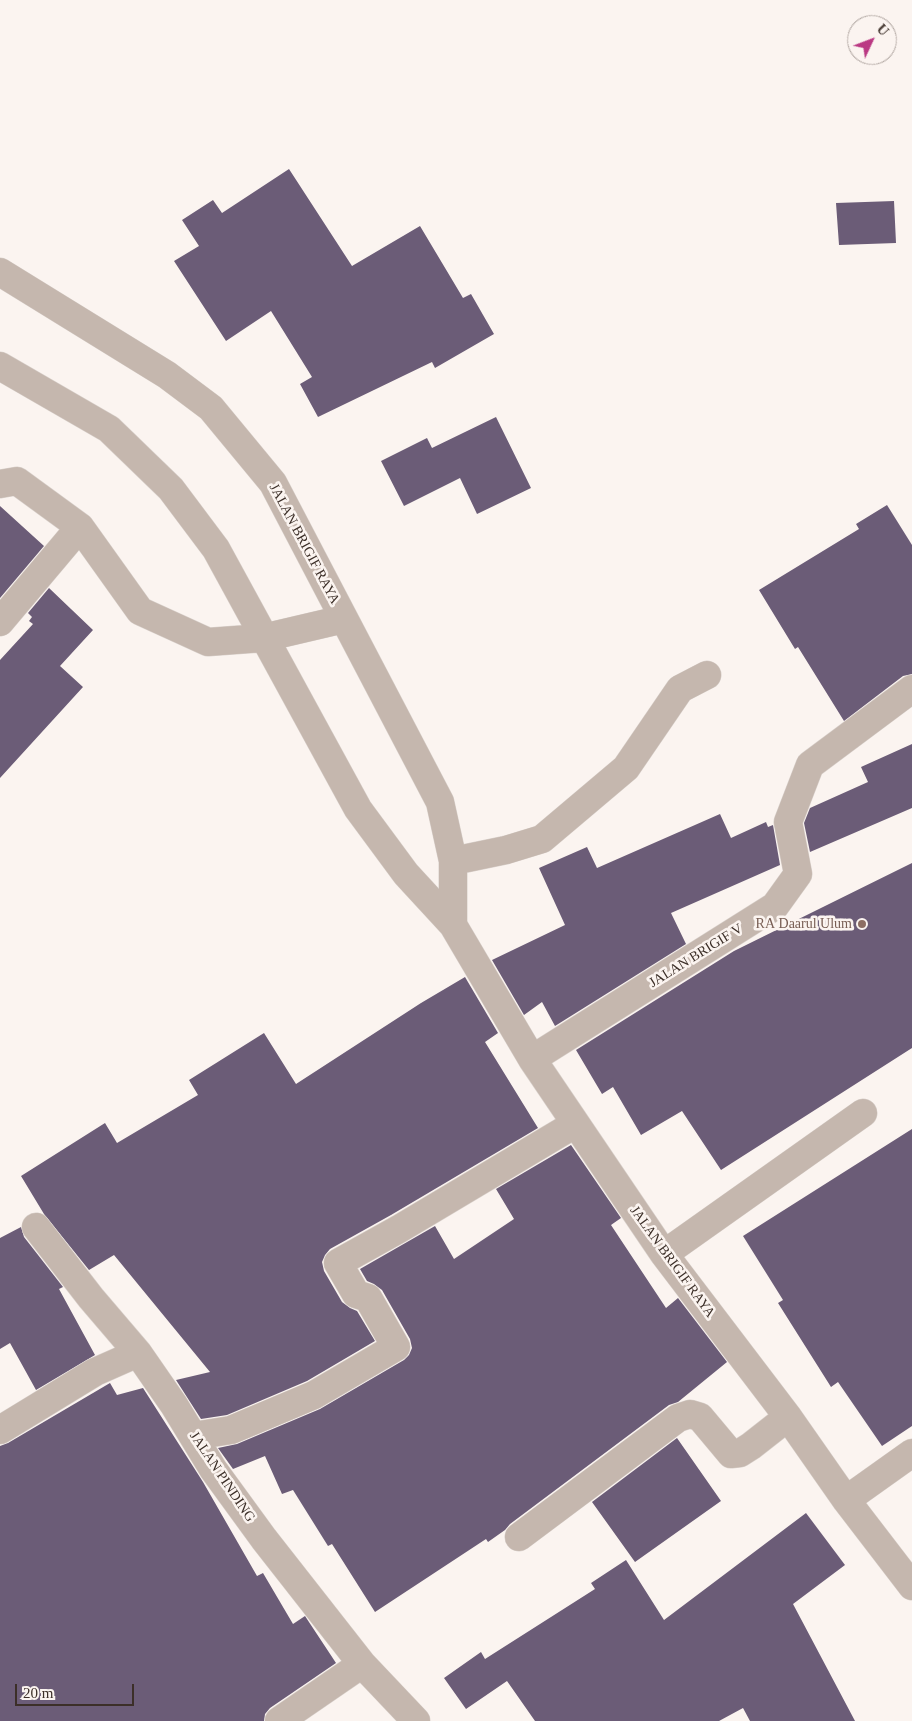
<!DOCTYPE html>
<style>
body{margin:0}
#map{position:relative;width:912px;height:1721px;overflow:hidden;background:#fbf4f0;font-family:Georgia,serif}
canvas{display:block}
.north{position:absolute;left:847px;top:15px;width:50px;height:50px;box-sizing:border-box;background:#fbf4f0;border:1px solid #afa5a0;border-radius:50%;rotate:47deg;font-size:14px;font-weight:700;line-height:20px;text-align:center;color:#3c2f28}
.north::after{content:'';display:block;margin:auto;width:18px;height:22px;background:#ba3983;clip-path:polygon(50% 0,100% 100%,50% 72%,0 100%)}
.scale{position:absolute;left:15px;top:1684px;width:119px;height:22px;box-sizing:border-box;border:2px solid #3c2f28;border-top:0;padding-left:6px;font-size:15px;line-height:18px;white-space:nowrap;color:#3c2f28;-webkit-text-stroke:4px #fbf4f0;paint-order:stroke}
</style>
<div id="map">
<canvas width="912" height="1721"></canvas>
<div class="north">U</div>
<div class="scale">20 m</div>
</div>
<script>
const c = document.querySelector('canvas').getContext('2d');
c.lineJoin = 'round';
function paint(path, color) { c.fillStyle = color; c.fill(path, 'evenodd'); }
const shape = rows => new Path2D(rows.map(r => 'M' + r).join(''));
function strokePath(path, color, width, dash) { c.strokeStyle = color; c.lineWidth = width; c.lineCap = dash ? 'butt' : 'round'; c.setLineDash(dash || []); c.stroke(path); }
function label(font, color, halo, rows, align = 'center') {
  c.font = font + ' Georgia,serif'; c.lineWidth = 5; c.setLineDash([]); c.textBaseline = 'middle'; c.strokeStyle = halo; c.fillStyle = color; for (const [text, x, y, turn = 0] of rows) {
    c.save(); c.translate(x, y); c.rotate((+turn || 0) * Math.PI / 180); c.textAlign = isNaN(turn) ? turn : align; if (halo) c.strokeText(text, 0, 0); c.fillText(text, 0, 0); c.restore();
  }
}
const building = shape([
 [289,169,352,266,420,226,463,298,471,294,494,334,435,368,432,362,318,417,300,384,312,377,271,311,226,341,174,261,199,246,182,220,213,200,222,213],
 [894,201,896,243,839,245,836,203],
 [496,417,531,488,477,514,460,478,404,506,381,461,427,438,432,448],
 [887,505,912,545,912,674,903,676,844,721,798,647,795,649,759,590,859,529,856,524],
 [0,506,44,546,0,598],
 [49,588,93,630,60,666,83,687,0,778,0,660,33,624,29,621,32,617,28,613],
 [912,744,912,808,810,852,804,823,810,808,868,782,861,767],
 [720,814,731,838,766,822,768,827,773,825,780,865,671,913,686,944,555,1026,542,1002,524,1015,492,960,565,925,539,868,587,847,597,868],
 [912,863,912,1048,721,1170,682,1111,641,1135,613,1087,602,1094,576,1050,734,951],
 [465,977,498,1033,485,1042,538,1128,391,1215,330,1249,325,1255,322,1262,324,1271,342,1302,350,1308,357,1311,375,1341,307,1381,227,1415,201,1419,176,1380,210,1372,114,1255,89,1270,44,1214,21,1176,105,1123,117,1143,198,1095,189,1080,264,1033,296,1084,421,1003],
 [912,1129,912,1426,882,1446,838,1382,831,1387,778,1303,783,1300,743,1236],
 [571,1145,621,1218,611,1225,666,1308,678,1298,727,1362,678,1402,669,1405,510,1524,505,1530,488,1542,486,1539,375,1612,332,1544,328,1546,293,1490,282,1494,265,1456,233,1469,218,1448,237,1444,320,1409,404,1360,409,1355,412,1348,410,1339,382,1290,374,1284,367,1281,360,1269,435,1226,454,1259,514,1219,496,1189],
 [21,1227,24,1237,63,1287,59,1289,95,1355,36,1390,10,1343,0,1349,0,1238],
 [110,1383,117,1395,143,1388,203,1482,257,1576,263,1573,293,1624,305,1616,336,1663,270,1708,265,1714,264,1721,0,1721,0,1446,8,1443],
 [677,1438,721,1501,635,1562,592,1502],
 [806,1513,845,1565,793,1604,855,1721,750,1721,743,1708,719,1721,535,1721,507,1681,466,1709,444,1678,481,1652,485,1659,595,1589,591,1583,626,1560,664,1620]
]);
const minor = shape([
 [0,272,167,375,211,408,273,483,440,802,453,861,453,925],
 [0,366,109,429,171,489,216,549,358,809,406,874,453,925,532,1059,664,1254,788,1417,846,1500,912,1586],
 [0,484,17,481,80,527,140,611,208,642,263,638,344,619],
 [0,622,80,527],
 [453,861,506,850,542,839,626,768,680,689,707,675],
 [532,1059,775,906,798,874,788,822,810,765,912,689],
 [36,1227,91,1298,138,1353,174,1405,213,1469,264,1539,362,1664,416,1721],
 [664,1254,863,1113],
 [0,1430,95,1372,138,1353],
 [193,1436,231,1430,314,1395,396,1347,368,1298,356,1294,338,1263,399,1229,575,1124],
 [846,1500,912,1453],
 [519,1537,678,1418,690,1414,700,1417,731,1454,740,1453,751,1446,788,1417],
 [279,1721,362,1664]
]);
const markers = [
 [862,924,5,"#8d6e63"]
];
const streetNames = [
 ["JALAN BRIGIF RAYA",304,544,62],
 ["JALAN BRIGIF V",696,956,-32],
 ["JALAN BRIGIF RAYA",672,1262,54],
 ["JALAN PINDING",222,1477,56]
];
const educationNames = [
 ["RA Daarul Ulum",852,924]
];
paint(building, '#6b5c77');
strokePath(minor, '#d9d1cc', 29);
strokePath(minor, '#c5b7ae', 28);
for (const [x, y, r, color] of markers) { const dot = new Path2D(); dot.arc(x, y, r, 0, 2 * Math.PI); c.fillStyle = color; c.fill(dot); strokePath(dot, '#fbf4f0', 2); }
label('14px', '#3c2f28', '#fbf4f0', streetNames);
label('14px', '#785e54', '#fbf4f0', educationNames, 'right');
</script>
